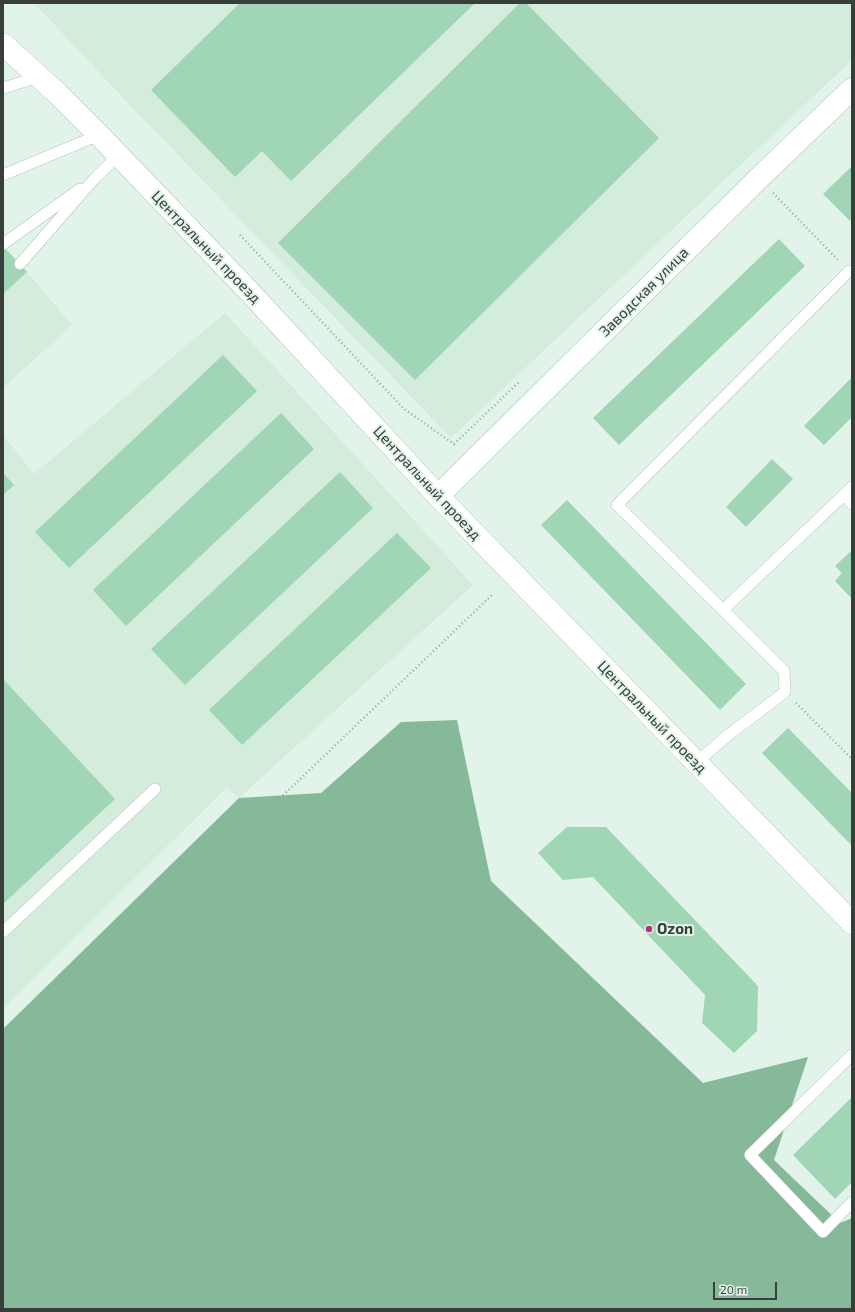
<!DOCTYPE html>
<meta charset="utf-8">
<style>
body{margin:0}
#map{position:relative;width:855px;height:1312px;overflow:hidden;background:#e2f4e9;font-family:"Exo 2",sans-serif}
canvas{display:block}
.frame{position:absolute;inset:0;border:4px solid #383f3a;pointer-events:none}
.scale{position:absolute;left:713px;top:1282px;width:64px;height:18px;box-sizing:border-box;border:2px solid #383f3a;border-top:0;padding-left:5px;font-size:12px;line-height:14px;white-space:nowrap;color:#383f3a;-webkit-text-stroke:3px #e2f4e9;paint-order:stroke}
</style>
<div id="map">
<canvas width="855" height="1312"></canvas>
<div class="frame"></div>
<div class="scale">20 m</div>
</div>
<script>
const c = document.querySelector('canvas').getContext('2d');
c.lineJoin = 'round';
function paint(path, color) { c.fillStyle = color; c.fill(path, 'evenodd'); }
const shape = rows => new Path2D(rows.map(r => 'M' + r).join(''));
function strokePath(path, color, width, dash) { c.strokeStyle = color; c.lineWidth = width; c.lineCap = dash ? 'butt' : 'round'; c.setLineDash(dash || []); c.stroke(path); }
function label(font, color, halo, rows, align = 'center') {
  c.font = font + ' "Exo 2",sans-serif'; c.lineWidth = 4; c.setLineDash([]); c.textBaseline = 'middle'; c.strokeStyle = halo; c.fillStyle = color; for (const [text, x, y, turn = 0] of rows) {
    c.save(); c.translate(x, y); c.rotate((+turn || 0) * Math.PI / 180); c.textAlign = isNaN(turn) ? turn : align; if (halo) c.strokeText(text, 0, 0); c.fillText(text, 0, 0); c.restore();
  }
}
const built = shape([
 [34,3,852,3,852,60,451,438,125,100],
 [3,246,27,272,72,325,3,388],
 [225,313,473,585,239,798,227,787,3,1009,3,435,34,474]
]);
const forest = shape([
 [457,720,491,881,703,1083,808,1057,774,1160,840,1223,852,1218,852,1309,3,1309,3,1029,239,798,321,793,401,722]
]);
const building = shape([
 [240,3,475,3,291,181,262,151,235,177,151,90],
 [520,3,526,3,659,138,415,380,278,243],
 [852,166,852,218,850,221,823,194],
 [779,239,805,266,619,445,593,418],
 [3,246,27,272,3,294],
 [223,355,257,391,69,568,35,532],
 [851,378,852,379,852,417,824,445,804,426],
 [281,413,314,449,126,626,93,590],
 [772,459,793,479,746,527,726,507],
 [340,472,373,508,185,685,151,649],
 [3,473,14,485,3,495],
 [567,500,746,684,720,710,541,525],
 [397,533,431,568,242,745,209,710],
 [852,550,852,599,835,581,842,573,835,566],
 [3,679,115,799,3,904],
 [788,728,852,793,852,846,762,753],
 [567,827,606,827,758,986,757,1031,734,1053,702,1023,705,995,593,877,563,880,538,853],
 [852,1097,852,1182,835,1199,793,1155]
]);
const path = shape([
 [773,193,838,260],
 [240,235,404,409,454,444,519,382],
 [796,703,852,759],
 [3,1064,493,594],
 [757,1309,812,1244]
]);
const lane = shape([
 [3,88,39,77],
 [3,175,99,135],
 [3,244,80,189],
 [20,264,95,178,118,156],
 [844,495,852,504],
 [723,610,617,505,849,271],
 [697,762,727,736,785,692,784,671,723,610,852,487],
 [3,932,155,789],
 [852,1055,750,1155,823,1232,852,1202]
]);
const secondary = shape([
 [3,44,58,94,99,135,245,287,438,496,852,923],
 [438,496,759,178,852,89]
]);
const markers = [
 [649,929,4,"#b2327d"]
];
const streetNames = [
 ["Центральный проезд",206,247,46],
 ["Заводская улица",644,292,-45],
 ["Центральный проезд",427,483,47],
 ["Центральный проезд",652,717,46]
];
const poiNames = [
 ["Ozon",657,929]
];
paint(built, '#d3ecdc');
paint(forest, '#85b99a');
paint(building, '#a0d5b5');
strokePath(lane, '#b4c5ba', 12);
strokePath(secondary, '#b4c5ba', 23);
strokePath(path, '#99a69d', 2.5, [1, 3]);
strokePath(lane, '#fff', 11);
strokePath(secondary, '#fff', 22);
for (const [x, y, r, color] of markers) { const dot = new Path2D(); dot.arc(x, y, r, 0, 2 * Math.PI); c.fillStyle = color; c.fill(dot); strokePath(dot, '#e2f4e9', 1.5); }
label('15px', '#383f3a', '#e2f4e9', streetNames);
label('bold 15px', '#383f3a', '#e2f4e9', poiNames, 'left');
</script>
